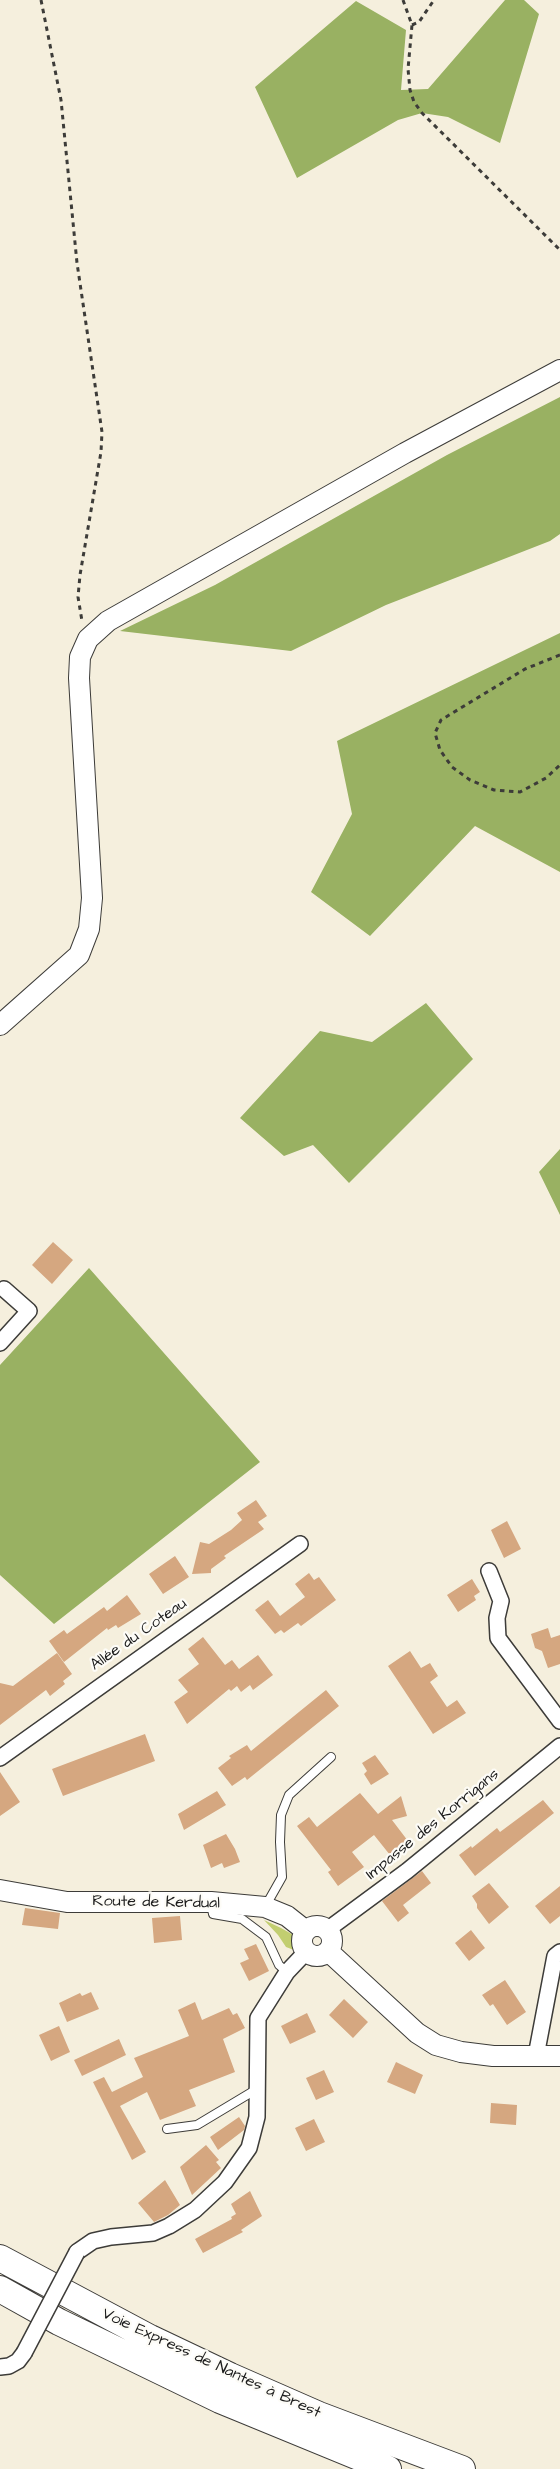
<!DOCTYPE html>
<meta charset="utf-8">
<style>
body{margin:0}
canvas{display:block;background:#f5efdd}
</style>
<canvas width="560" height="2469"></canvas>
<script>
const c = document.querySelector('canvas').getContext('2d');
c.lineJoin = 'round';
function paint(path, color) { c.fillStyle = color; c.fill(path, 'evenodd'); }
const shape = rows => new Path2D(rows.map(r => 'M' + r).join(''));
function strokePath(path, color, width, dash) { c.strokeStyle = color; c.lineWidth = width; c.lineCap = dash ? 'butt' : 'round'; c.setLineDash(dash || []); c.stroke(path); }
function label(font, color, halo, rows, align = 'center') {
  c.font = font + ' "Architects Daughter",sans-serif'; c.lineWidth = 4.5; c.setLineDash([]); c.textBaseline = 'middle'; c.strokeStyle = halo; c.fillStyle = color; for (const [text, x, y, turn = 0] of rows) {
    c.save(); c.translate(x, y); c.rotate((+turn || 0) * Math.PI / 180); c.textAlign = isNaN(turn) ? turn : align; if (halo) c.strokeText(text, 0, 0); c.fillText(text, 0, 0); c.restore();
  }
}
const green = shape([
 [264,1920,281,1928,304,1941,294,1950,286,1947,278,1935]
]);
const forest = shape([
 [505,0,524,0,539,14,500,143,448,117,422,113,398,120,297,178,255,87,356,1,406,30,401,90,428,89],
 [560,397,560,534,550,541,386,605,291,651,120,631,215,585,447,455],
 [560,633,560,872,475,826,370,936,311,892,352,814,337,741],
 [426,1003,473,1059,349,1183,313,1145,284,1156,240,1118,320,1031,372,1042],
 [560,1149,560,1215,539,1172],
 [89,1268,260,1462,54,1624,0,1575,0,1365]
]);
const building = shape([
 [53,1242,73,1260,52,1284,32,1265],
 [256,1500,267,1516,258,1522,264,1529,224,1556,226,1558,211,1569,211,1573,192,1574,200,1542,209,1544,231,1530,242,1520,237,1513],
 [507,1521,521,1549,504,1558,491,1530],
 [175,1556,189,1577,163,1594,149,1574],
 [309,1573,314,1580,319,1577,336,1600,301,1626,298,1623,284,1633,281,1630,275,1634,255,1610,268,1600,280,1616,305,1597,295,1584],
 [472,1579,480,1592,474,1596,476,1600,458,1612,447,1595],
 [127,1595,141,1614,118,1628,116,1625,108,1630,107,1628,64,1662,49,1641,64,1630,67,1634,104,1607,107,1611],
 [548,1628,551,1638,560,1635,560,1664,548,1668,542,1651,535,1648,531,1634],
 [203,1637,225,1665,232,1660,239,1669,258,1655,273,1675,253,1690,250,1685,241,1692,237,1686,231,1691,229,1689,187,1724,174,1702,188,1692,178,1680,199,1664,188,1649],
 [410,1651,421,1668,430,1663,438,1676,430,1682,447,1707,457,1700,466,1713,433,1734,388,1666],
 [57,1653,72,1674,63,1681,65,1684,50,1696,46,1690,0,1725,0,1683,13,1686],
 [326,1690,339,1706,247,1780,245,1777,232,1786,218,1768,231,1758,229,1756,247,1745,251,1751],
 [145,1734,155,1761,63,1796,52,1769],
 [375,1755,389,1774,371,1785,364,1774,367,1771,362,1763],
 [0,1772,20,1802,0,1816],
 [217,1791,226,1805,184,1830,178,1814],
 [360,1793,378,1814,401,1796,407,1816,392,1820,408,1841,390,1855,374,1835,352,1852,364,1867,338,1886,328,1872,331,1870,297,1826,309,1817,317,1827],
 [543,1800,554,1813,475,1876,459,1855,471,1846,472,1848,497,1828,500,1832],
 [226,1834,235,1849,240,1862,224,1868,222,1863,211,1868,203,1845],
 [422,1871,431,1883,403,1905,409,1913,398,1922,382,1901],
 [489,1883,509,1907,489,1924,477,1908,477,1904,472,1896],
 [560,1886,560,1916,550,1924,535,1906],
 [25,1908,60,1913,58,1929,22,1925],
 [180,1916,182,1940,154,1943,152,1918],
 [471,1930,485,1948,469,1961,455,1943],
 [256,1944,269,1971,249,1981,240,1963,249,1959,244,1949],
 [505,1980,526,2012,507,2025,493,2004,490,2006,482,1995],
 [91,1992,99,2009,67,2022,59,2003,80,1993,82,1996],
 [344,1999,368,2022,353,2038,329,2015],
 [195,2002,202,2020,229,2008,233,2015,237,2013,245,2028,223,2039,235,2072,189,2090,196,2106,160,2120,147,2092,120,2106,146,2152,132,2160,93,2082,104,2077,112,2092,143,2077,134,2058,189,2036,178,2010],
 [307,2013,316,2032,290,2044,281,2026],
 [59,2026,70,2052,51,2061,39,2035],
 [119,2039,126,2055,82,2076,74,2060],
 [396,2062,423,2075,415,2094,387,2082],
 [324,2070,334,2092,316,2100,306,2078],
 [491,2103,517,2105,516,2125,490,2123],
 [239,2117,245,2126,244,2130,218,2150,210,2137],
 [314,2119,325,2142,306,2151,295,2128],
 [206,2145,219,2160,216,2162,221,2168,192,2195,180,2167],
 [165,2180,180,2205,168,2215,154,2222,138,2203],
 [250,2191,262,2216,241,2230,243,2232,203,2253,195,2239,232,2219,231,2217,236,2214,231,2204]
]);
const path = shape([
 [41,0,61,100,77,263,102,432,101,452,80,575,78,597,82,621],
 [403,0,412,25,408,69,410,90,414,102,422,113,560,250],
 [412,25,419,22,434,0],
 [560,655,525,669,441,720,435,733,440,750,452,767,470,780,494,790,520,792,546,778,560,765]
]);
const service = shape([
 [211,1904,213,1914,242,1919,266,1937,279,1965,287,1972],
 [265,1907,282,1877,280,1842,281,1815,289,1795,331,1757],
 [167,2129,197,2125,257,2089]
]);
const minor = shape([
 [0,1343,29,1311,4,1289],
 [489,1571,501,1601,497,1618,498,1638,560,1721],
 [0,1758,300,1544],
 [327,1930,407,1871,560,1746],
 [536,2056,555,1956,560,1952],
 [77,2252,93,2241,111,2237,153,2233,169,2226,195,2210,225,2182,249,2148,257,2117,258,2018,287,1972,306,1952],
 [0,2367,9,2366,18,2361,24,2353]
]);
const tertiary = shape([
 [0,1025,79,955,89,929,92,898,79,678,80,657,88,639,108,621,405,453,560,370],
 [0,1890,67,1902,211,1902,265,1907,287,1916,306,1931],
 '302 1941a15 15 0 1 1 30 0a15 15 0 1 1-30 0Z',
 [328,1951,417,2033,436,2045,461,2052,493,2056,560,2056]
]);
const trunk = shape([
 [0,2258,150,2338,230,2376,319,2415,462,2469],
 [0,2289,59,2322,220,2400,388,2469]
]);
const minorBridge = shape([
 [24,2353,77,2252]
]);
const streetNames = [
 ["Allée du Coteau",139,1635,-35],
 ["Impasse des Korrigans",433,1825,-39],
 ["Route de Kerdual",156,1903,1],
 ["Voie Express de Nantes à Brest",211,2364,25]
];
paint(green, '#c2ce70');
paint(forest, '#99b162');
paint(building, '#d5a780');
strokePath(service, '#3d3c39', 10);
strokePath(minor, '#3d3c39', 18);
strokePath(tertiary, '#3d3c39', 22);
strokePath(trunk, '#3d3c39', 28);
strokePath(path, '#3d3c39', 3, [4.5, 4.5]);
strokePath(service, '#fff', 8);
strokePath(minor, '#fff', 15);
strokePath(tertiary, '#fff', 20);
strokePath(trunk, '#fff', 26);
strokePath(minorBridge, '#3d3c39', 18, []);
strokePath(minorBridge, '#fff', 15);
label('16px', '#1c1c1c', '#fdfcf7', streetNames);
</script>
